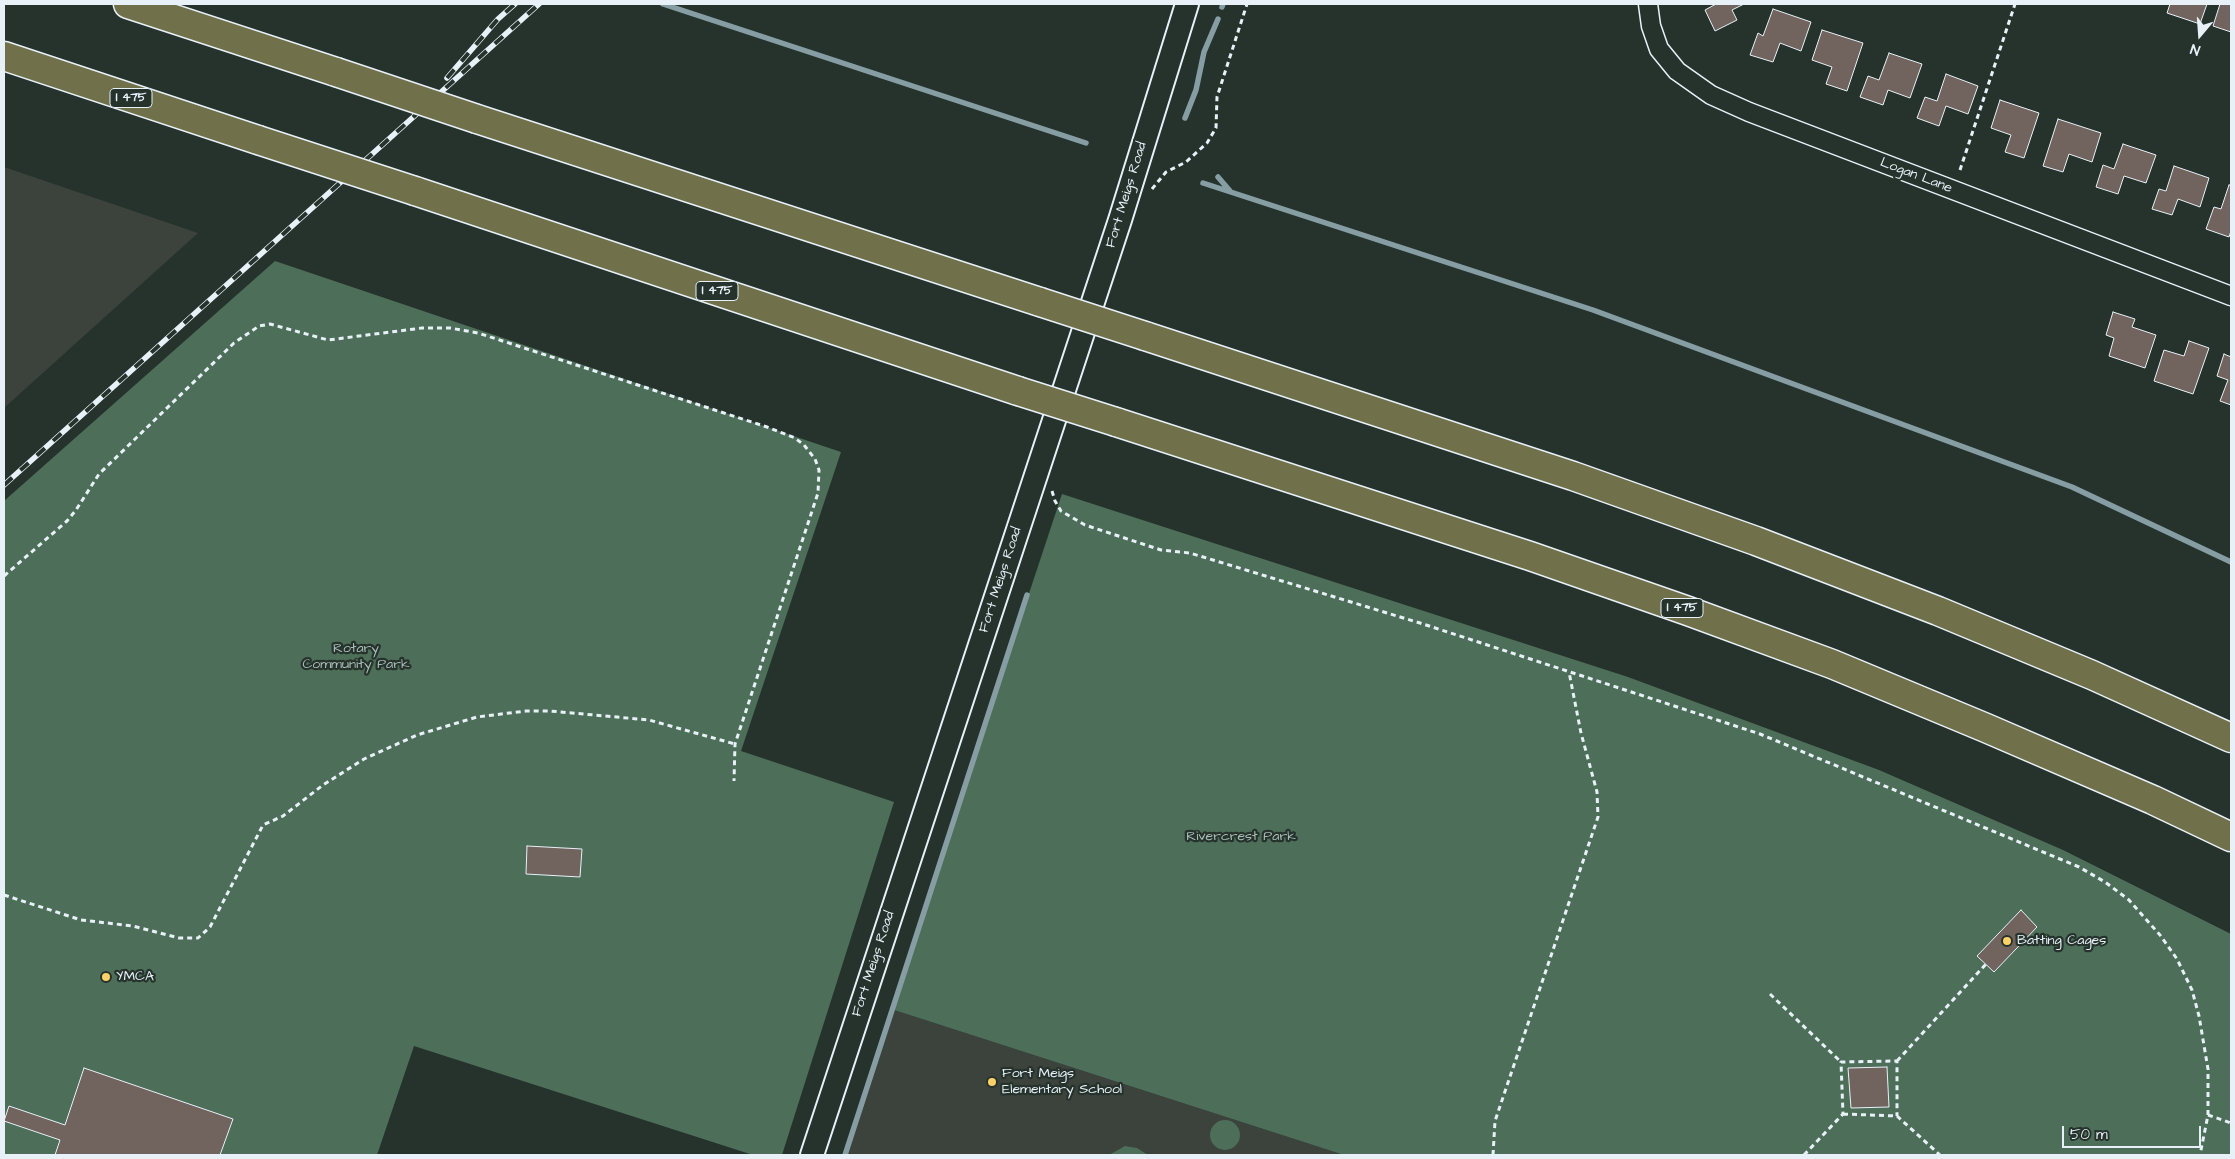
<!DOCTYPE html>
<style>
body{margin:0}
#map{position:relative;width:2235px;height:1159px;overflow:hidden;background:#26332d;font-family:"Architects Daughter",sans-serif}
canvas{display:block}
.frame{position:absolute;inset:0;border:5px solid #e8f1f8;pointer-events:none}
.north{position:absolute;left:2175px;top:10px;width:50px;height:50px;-webkit-text-stroke:4px #26332d;paint-order:stroke;rotate:198deg;font-size:14px;font-weight:700;line-height:20px;text-align:center;color:#e8f1f8}
.north::after{content:'';display:block;margin:auto;width:18px;height:22px;background:#e8f1f8;clip-path:polygon(50% 0,100% 100%,50% 72%,0 100%)}
.scale{position:absolute;left:2062px;top:1126px;width:139px;height:22px;box-sizing:border-box;border:2px solid #e8f1f8;border-top:0;padding-left:6px;font-size:15px;line-height:18px;white-space:nowrap;color:#e8f1f8;-webkit-text-stroke:4px #26332d;paint-order:stroke}
</style>
<div id="map">
<canvas width="2235" height="1159"></canvas>
<div class="frame"></div>
<div class="north">N</div>
<div class="scale">50 m</div>
</div>
<script>
const c = document.querySelector('canvas').getContext('2d');
c.lineJoin = 'round';
function paint(path, color) { c.fillStyle = color; c.fill(path, 'evenodd'); }
const shape = rows => new Path2D(rows.map(r => 'M' + r).join(''));
function strokePath(path, color, width, dash) { c.strokeStyle = color; c.lineWidth = width; c.lineCap = dash ? 'butt' : 'round'; c.setLineDash(dash || []); c.stroke(path); }
function label(font, color, halo, rows, align = 'center') {
  c.font = font + ' "Architects Daughter",sans-serif'; c.lineWidth = 4.5; c.setLineDash([]); c.textBaseline = 'middle'; c.strokeStyle = halo; c.fillStyle = color; for (const [text, x, y, turn = 0] of rows) {
    c.save(); c.translate(x, y); c.rotate((+turn || 0) * Math.PI / 180); c.textAlign = isNaN(turn) ? turn : align; if (halo) c.strokeText(text, 0, 0); c.fillText(text, 0, 0); c.restore();
  }
}
const built = shape([
 [4,167,198,233,4,408],
 [891,1009,1344,1155,842,1155]
]);
const green = shape([
 [275,261,841,452,741,751,894,802,782,1155,753,1155,414,1046,377,1155,4,1155,4,501],
 [1062,494,1628,677,1879,770,2063,850,2231,934,2231,1155,1344,1155,891,1009],
 '1210 1135a15 15 0 1 1 30 0a15 15 0 1 1-30 0Z',
 [1125,1146,1137,1148,1148,1155,1109,1155]
]);
const stream = shape([
 [663,4,1086,143],
 [1222,7,1223,4],
 [1185,118,1196,90,1204,52,1218,19],
 [1218,177,1230,191],
 [1203,183,1593,310,1869,412,2072,487,2231,562],
 [845,1155,1027,595]
]);
const building = shape([
 [1716,4,1744,4,1732,10,1737,20,1715,31,1705,10,1716,4],
 [2170,4,2207,4,2200,24,2167,13,2170,4],
 [2220,4,2231,4,2231,32,2213,26,2220,4],
 [1773,9,1811,22,1801,51,1780,43,1773,62,1750,55,1758,33,1763,36,1773,9],
 [1822,30,1863,43,1847,91,1826,84,1832,67,1812,60,1822,30],
 [1889,53,1922,64,1910,98,1888,90,1883,105,1860,97,1868,76,1879,80,1889,53],
 [1946,74,1978,86,1968,114,1946,106,1939,126,1917,118,1925,97,1937,101,1946,74],
 [2000,100,2039,113,2024,158,2005,152,2011,135,1991,128,2000,100],
 [2058,119,2101,133,2092,162,2069,154,2063,172,2043,166,2058,119],
 [2123,144,2156,155,2146,183,2124,176,2118,194,2096,187,2103,165,2114,169,2123,144],
 [2174,166,2209,178,2200,207,2178,199,2172,215,2152,209,2159,189,2166,191,2174,166],
 [2229,185,2231,185,2231,231,2229,237,2206,229,2214,207,2221,209,2229,185],
 [2113,312,2135,319,2132,327,2156,335,2145,368,2109,356,2114,338,2106,335,2113,312],
 [2189,341,2209,348,2193,394,2154,381,2164,350,2184,356,2189,341],
 [2224,354,2231,357,2231,405,2220,401,2228,380,2217,376,2224,354],
 [527,846,582,849,580,877,526,874,527,846],
 [2021,910,2037,927,1994,972,1977,956,2021,910],
 [1887,1067,1889,1107,1851,1108,1848,1068,1887,1067],
 [84,1068,233,1119,220,1155,55,1155,60,1140,4,1121,9,1106,65,1125,84,1068]
]);
const path = shape([
 [1960,170,2015,4],
 [1152,189,1166,172,1186,162,1207,143,1216,128,1217,97,1247,4],
 [1052,491,1055,501,1061,511,1085,525,1161,550,1190,553,1420,623,1760,734,2079,867,2105,882,2129,900,2160,935,2177,959,2192,990,2199,1016,2208,1069,2208,1115,2200,1155],
 [4,576,67,521,76,510,99,474,234,343,259,326,270,324,328,340,422,328,450,328,478,333,767,427,795,438,804,445,815,459,819,470,818,493,735,744,734,781],
 [4,895,81,920,133,926,179,938,198,938,210,927,263,825,283,816,323,785,364,759,417,735,477,717,526,711,550,711,649,720,735,744],
 [1770,994,1841,1062],
 [1897,1061,1986,964],
 [1843,1114,1897,1116,1940,1155],
 [2208,1115,2231,1123],
 [1493,1155,1495,1121,1598,817,1597,792,1581,733,1569,672],
 [1804,1155,1843,1114,1841,1062,1897,1061,1897,1116]
]);
const minor = shape([
 [1648,4,1651,26,1659,49,1677,71,1711,95,1749,112,2231,296]
]);
const tertiary = shape([
 [812,1155,1120,220,1187,4]
]);
const motorway = shape([
 [128,4,336,72],
 [4,56,258,140],
 [477,119,1040,302],
 [415,191,1018,391],
 [1145,336,1573,476,1756,541,1938,611,2092,675,2231,738],
 [1116,422,1530,556,1688,611,1832,664,1986,728,2153,800,2231,837]
]);
const rail = shape([
 [447,78,498,19,515,4],
 [4,485,539,4]
]);
const motorwayBridge = shape([
 [336,72,477,119],
 [258,140,415,191],
 [1040,302,1145,336],
 [1018,391,1116,422]
]);
const markers = [
 [2007,941,5,"#ffd166"],
 [106,977,5,"#ffd166"],
 [992,1082,5,"#ffd166"]
];
const shields = [
 [131,98,42],
 [717,291,42],
 [1682,608,42]
];
const shieldNames = [
 ["I 475",131,98],
 ["I 475",717,291],
 ["I 475",1682,608]
];
const streetNames = [
 ["Logan Lane",1916,176,21],
 ["Fort Meigs Road",1127,195,-73],
 ["Fort Meigs Road",1001,580,-72],
 ["Fort Meigs Road",874,964,-72]
];
const parkNames = [
 ["Rotary",356,649],
 ["Community Park",356,665],
 ["Rivercrest Park",1241,837]
];
const poiNames = [
 ["Batting Cages",2017,941],
 ["YMCA",116,977],
 ["Fort Meigs",1002,1074],
 ["Elementary School",1002,1090]
];
paint(built, '#3c423c');
paint(green, '#4d6e58');
strokePath(stream, '#869ea3', 5.5);
paint(building, '#71645f');
strokePath(building, '#e8f1f8', 1);
strokePath(minor, '#e8f1f8', 21);
strokePath(tertiary, '#e8f1f8', 26);
strokePath(motorway, '#e8f1f8', 31);
strokePath(path, '#e8f1f8', 3, [5, 4]);
strokePath(minor, '#26332d', 18);
strokePath(tertiary, '#26332d', 22);
strokePath(motorway, '#70704a', 28);
strokePath(rail, '#e8f1f8', 5.5);
strokePath(rail, '#26332d', 4, [11]);
strokePath(motorwayBridge, '#e8f1f8', 31, []);
strokePath(motorwayBridge, '#70704a', 28);
for (const [x, y, r, color] of markers) { const dot = new Path2D(); dot.arc(x, y, r, 0, 2 * Math.PI); c.fillStyle = color; c.fill(dot); strokePath(dot, '#26332d', 2); }
for (const [x, y, w] of shields) { const box = new Path2D(); box.roundRect(x - w / 2, y - 9.5, w, 19, 4); c.fillStyle = '#26332d'; c.fill(box); strokePath(box, '#e8f1f8', 1); }
label('bold 12px', '#e8f1f8', null, shieldNames);
label('14px', '#e8f1f8', '#26332d', streetNames);
label('14px', '#aabdb8', '#26332d', parkNames);
label('14px', '#e8f1f8', '#26332d', poiNames, 'left');
</script>
